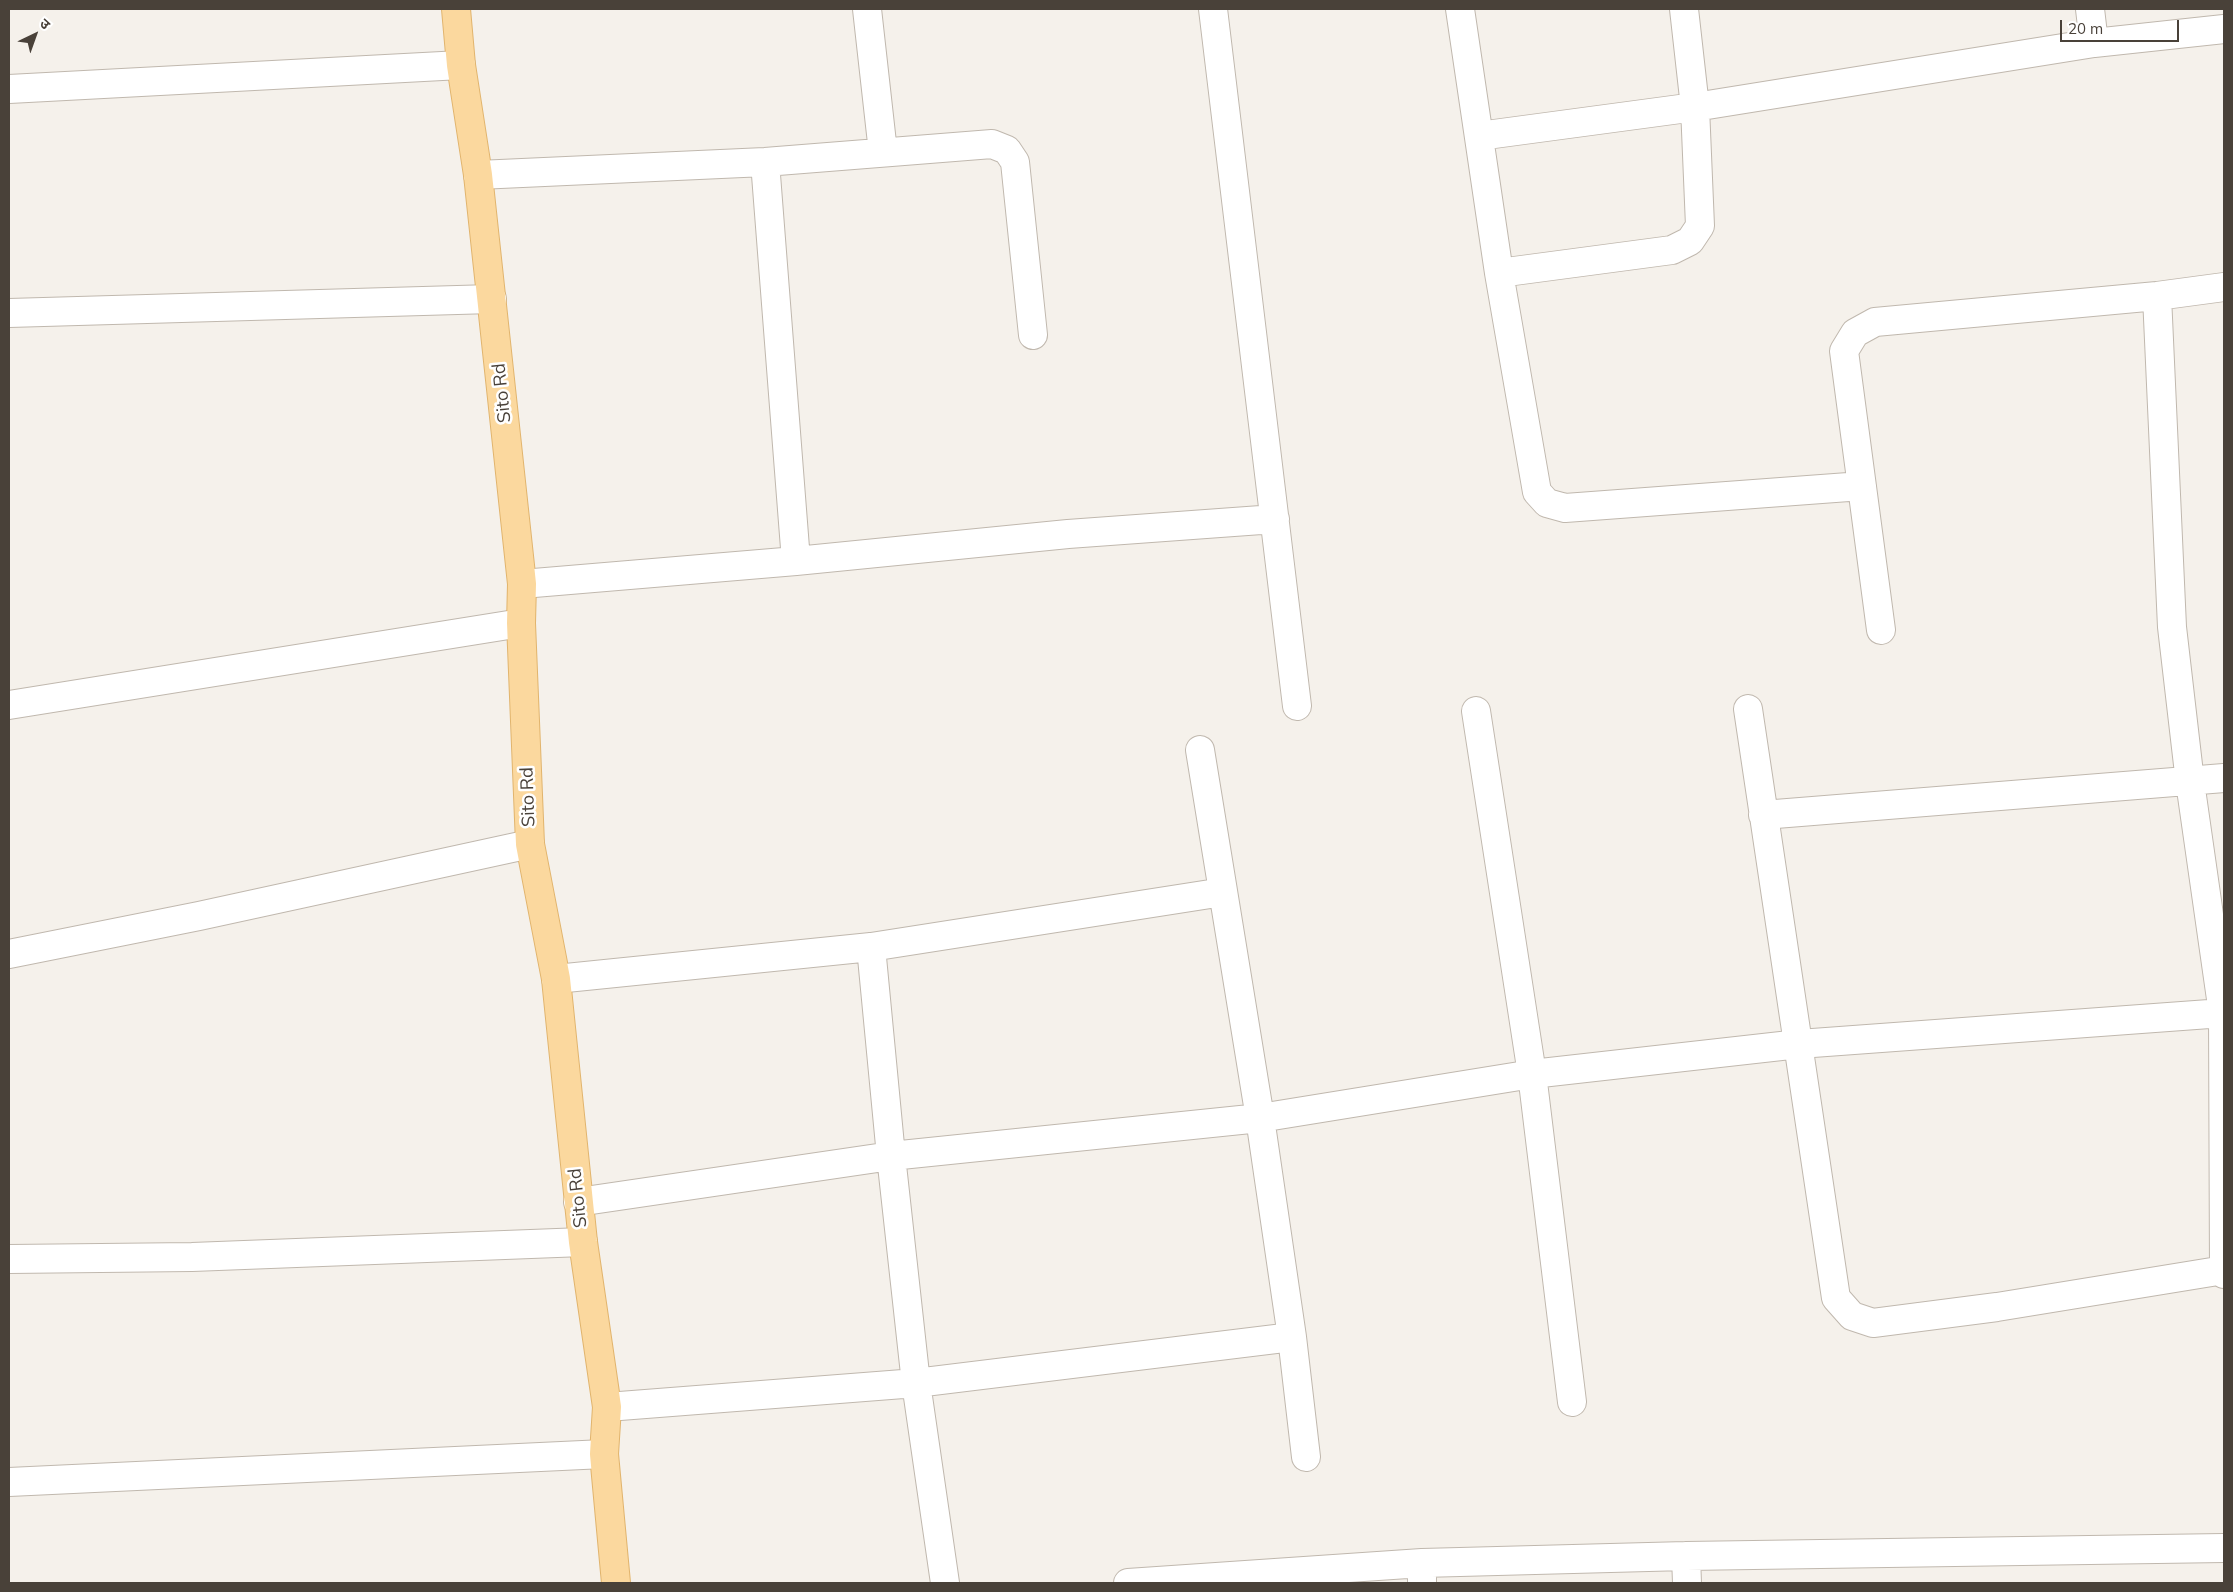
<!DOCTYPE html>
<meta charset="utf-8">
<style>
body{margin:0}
#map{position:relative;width:2233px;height:1592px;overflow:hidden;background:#f5f1eb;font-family:Mulish,"Noto Sans Devanagari",sans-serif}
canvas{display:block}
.frame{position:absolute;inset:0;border:10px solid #494139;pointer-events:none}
.north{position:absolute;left:10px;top:10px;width:50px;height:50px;-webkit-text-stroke:4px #fff;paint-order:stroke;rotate:42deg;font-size:14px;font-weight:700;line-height:20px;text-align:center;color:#494139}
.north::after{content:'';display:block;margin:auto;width:18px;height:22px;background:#494139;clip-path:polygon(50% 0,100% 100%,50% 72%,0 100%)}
.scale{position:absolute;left:2060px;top:20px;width:119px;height:22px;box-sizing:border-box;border:2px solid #494139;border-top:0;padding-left:6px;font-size:15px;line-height:18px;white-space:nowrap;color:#494139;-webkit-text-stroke:4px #fff;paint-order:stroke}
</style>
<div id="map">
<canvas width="2233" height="1592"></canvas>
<div class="frame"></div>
<div class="north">उ</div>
<div class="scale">20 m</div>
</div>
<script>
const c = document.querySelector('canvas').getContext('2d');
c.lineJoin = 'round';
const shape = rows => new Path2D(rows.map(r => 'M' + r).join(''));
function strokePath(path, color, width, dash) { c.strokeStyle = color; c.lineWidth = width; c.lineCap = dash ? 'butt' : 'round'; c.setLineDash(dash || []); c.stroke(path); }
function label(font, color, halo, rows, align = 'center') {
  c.font = font + ' Mulish,sans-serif'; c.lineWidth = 5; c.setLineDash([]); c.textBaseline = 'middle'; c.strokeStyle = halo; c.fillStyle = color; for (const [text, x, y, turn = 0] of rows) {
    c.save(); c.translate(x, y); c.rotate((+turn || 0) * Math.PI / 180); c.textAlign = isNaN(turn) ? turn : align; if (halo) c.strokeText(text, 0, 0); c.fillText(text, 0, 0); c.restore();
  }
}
const minor = shape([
 [867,9,883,152],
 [1213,9,1297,706],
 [1460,9,1499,273,1537,492,1547,503,1565,508,1862,486],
 [2090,9,2094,43],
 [9,89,461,65],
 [1479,136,1695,107,2094,43,2224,29],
 [765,162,796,561],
 [478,175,765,162,992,144,1007,150,1015,162,1033,335],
 [1499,273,1672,250,1690,241,1700,226,1695,107,1684,9],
 [2157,296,2172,627,2190,782,2223,1013,2224,1274],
 [9,313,492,299],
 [522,584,796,561,1068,534,1275,519],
 [1881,630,1844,351,1855,333,1875,322,2157,296,2224,287],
 [9,705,521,623],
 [1748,709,1836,1298,1852,1316,1873,1323,1997,1307,2224,1270],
 [1476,711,1532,1074,1572,1402],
 [1200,750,1260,1118,1292,1337,1306,1457],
 [1763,815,2224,778],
 [871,947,891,1156,916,1383,945,1583],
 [9,954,199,916,530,844],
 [556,979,871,947,1223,892],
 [578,1202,891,1156,1260,1118,1532,1074,1799,1044,2223,1013],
 [9,1259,192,1257,583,1242],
 [607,1407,916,1383,1292,1337],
 [9,1482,604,1454],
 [1686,1556,1687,1583],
 [1128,1583,1422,1563],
 [1422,1583,1422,1563,1686,1556,2224,1548]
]);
const major = shape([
 [456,9,461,65,478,175,522,584,521,623,530,844,556,979,583,1242,607,1407,604,1454,616,1583]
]);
const streetNames = [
 ["Sito Rd",502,393,-96],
 ["Sito Rd",528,797,-92],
 ["Sito Rd",578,1198,-96]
];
strokePath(minor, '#c0b8ae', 30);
strokePath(major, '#e1b46d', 30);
strokePath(minor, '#fff', 28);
strokePath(major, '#fbd89e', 28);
label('18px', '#494139', '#fff', streetNames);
</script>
